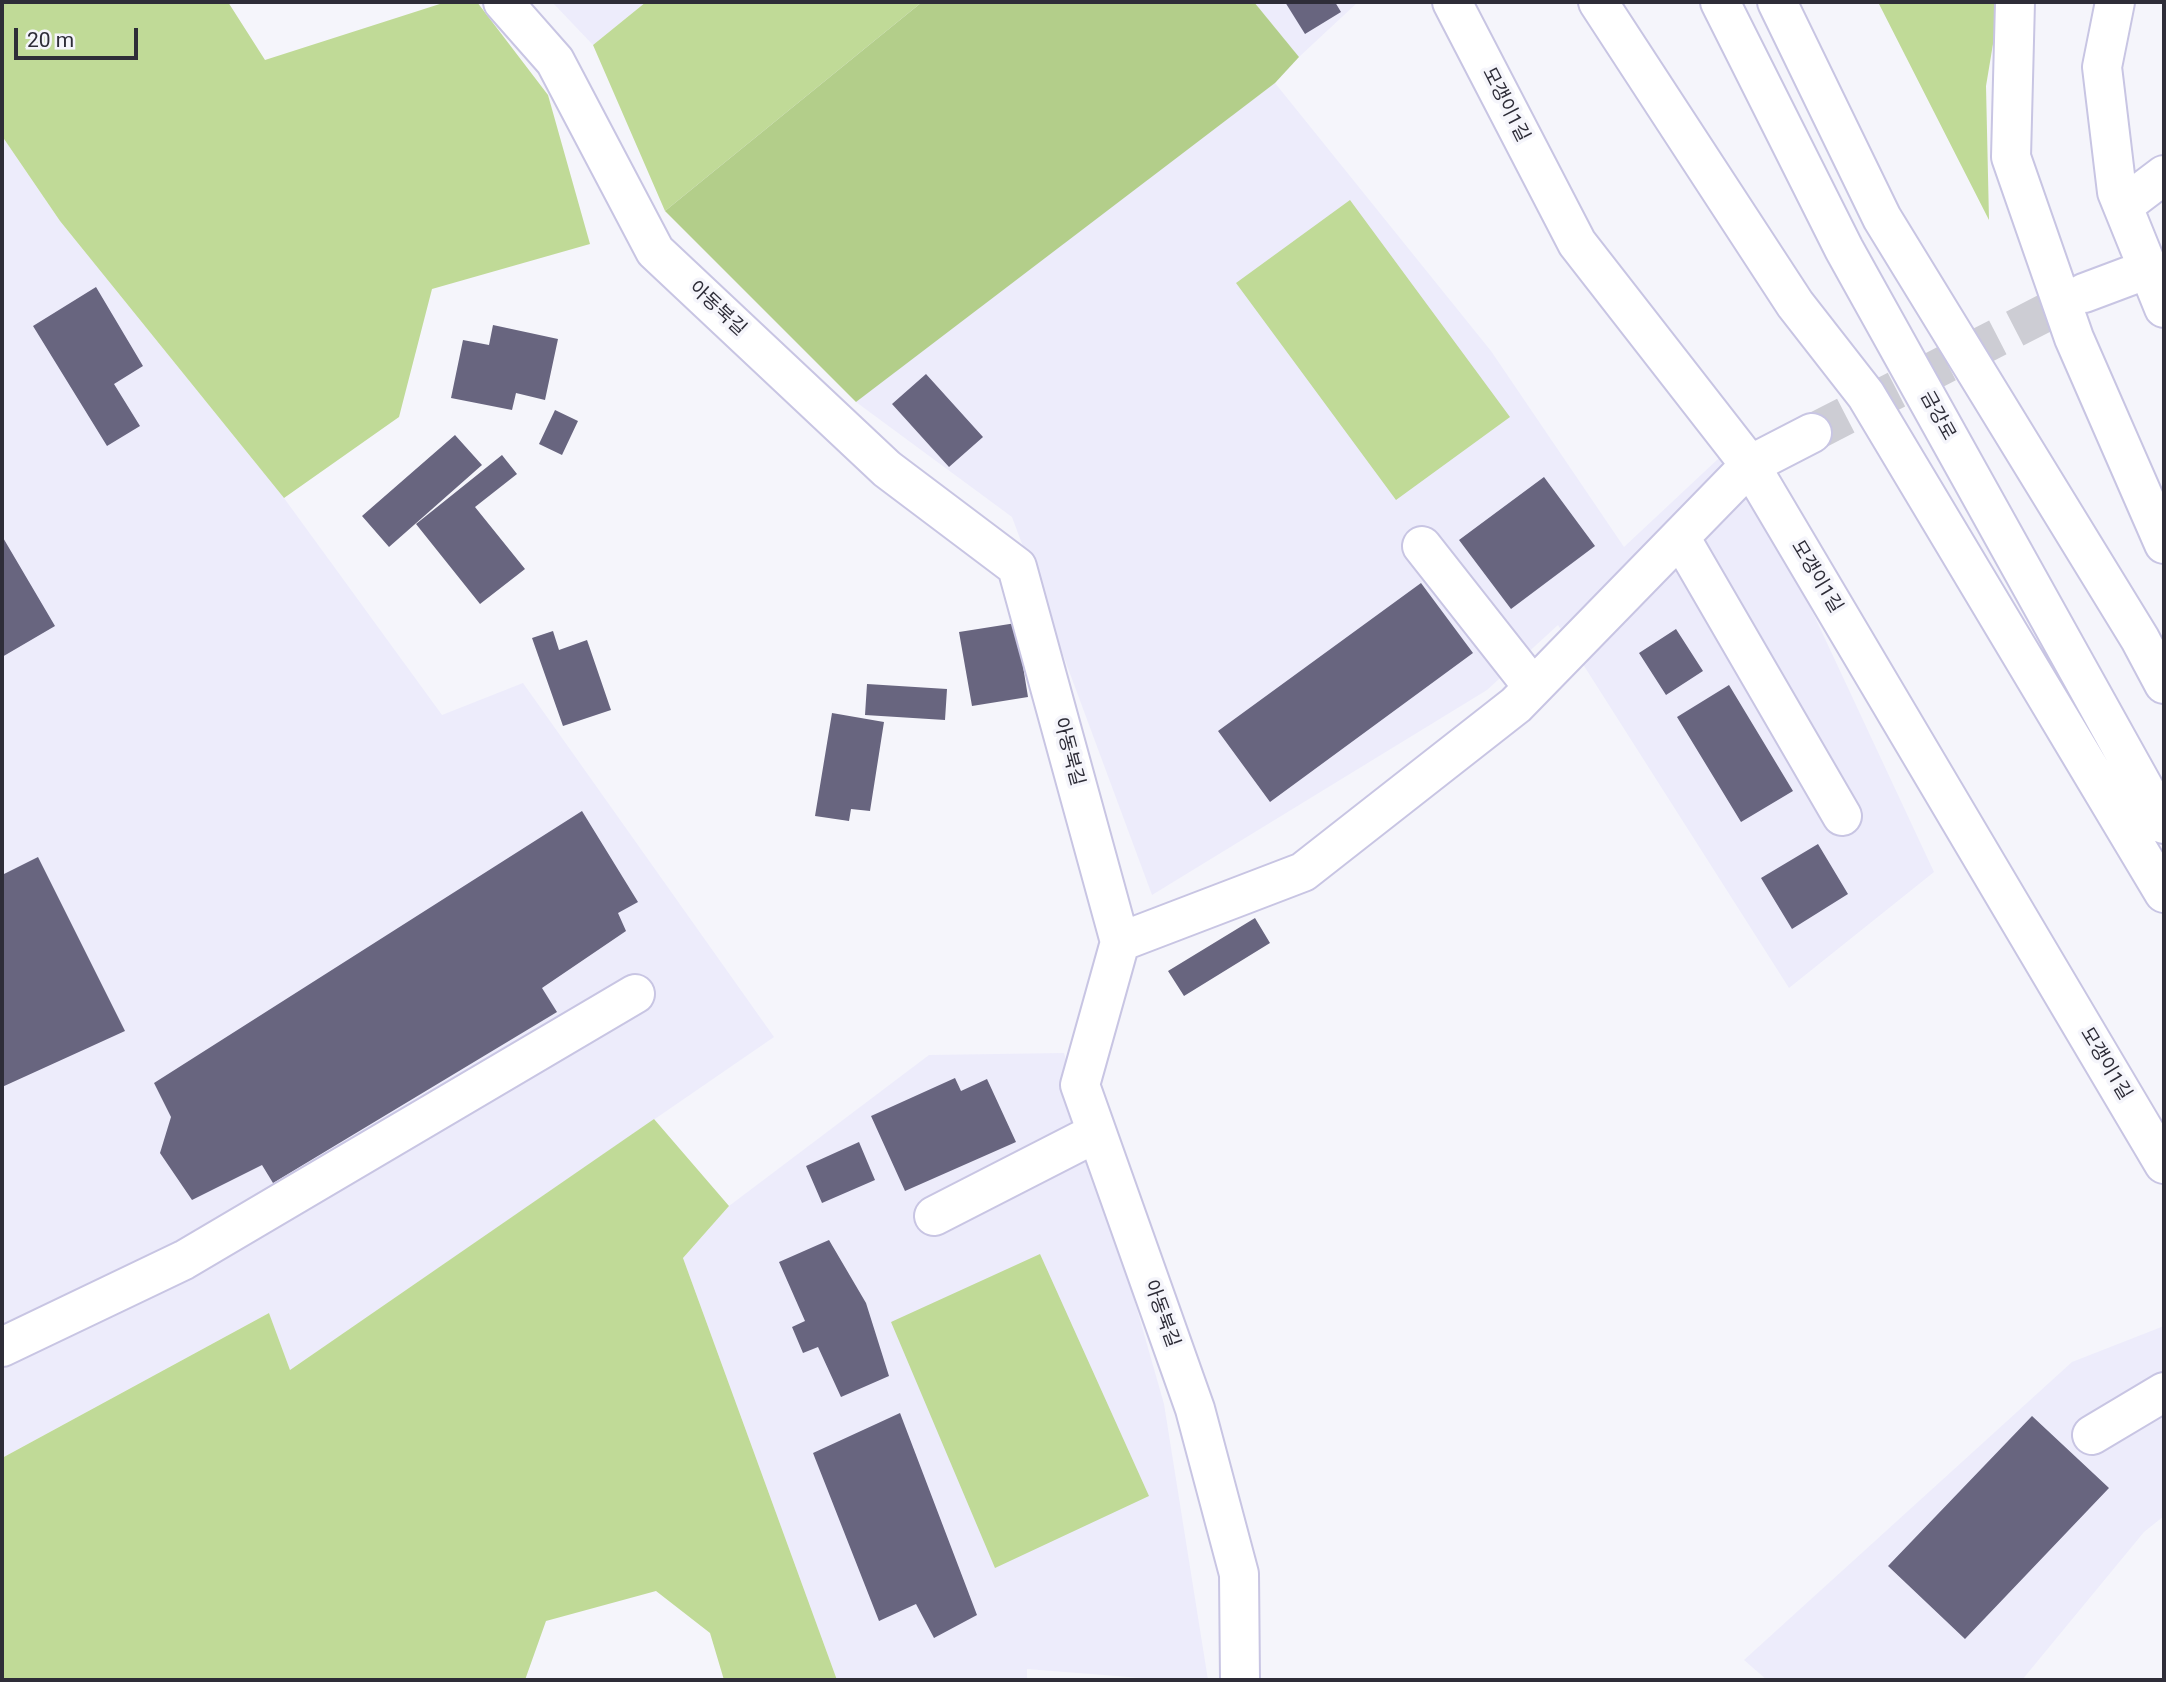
<!DOCTYPE html>
<meta charset="utf-8">
<style>
body{margin:0}
#map{position:relative;width:2166px;height:1682px;overflow:hidden;background:#f5f5fb;font-family:Roboto,sans-serif}
canvas{display:block}
.frame{position:absolute;inset:0;border:4px solid #2e2d38;pointer-events:none}
.scale{position:absolute;left:14px;top:28px;width:124px;height:32px;box-sizing:border-box;border:4px solid #2e2d38;border-top:0;padding-left:9px;font-size:21px;line-height:24px;white-space:nowrap;color:#2e2d38;-webkit-text-stroke:5px #f5f5fb;paint-order:stroke}
</style>
<div id="map">
<canvas width="2166" height="1682"></canvas>
<div class="frame"></div>
<div class="scale">20 m</div>
</div>
<script>
const c = document.querySelector('canvas').getContext('2d');
c.lineJoin = 'round';
function paint(path, color) { c.fillStyle = color; c.fill(path, 'evenodd'); }
const shape = rows => new Path2D(rows.map(r => 'M' + r).join(''));
function strokePath(path, color, width, dash) { c.strokeStyle = color; c.lineWidth = width; c.lineCap = dash ? 'butt' : 'round'; c.setLineDash(dash || []); c.stroke(path); }
function label(font, color, halo, rows, align = 'center') {
  c.font = font + ' Roboto,"Noto Sans KR",sans-serif'; c.lineWidth = 7; c.setLineDash([]); c.textBaseline = 'middle'; c.strokeStyle = halo; c.fillStyle = color; for (const [text, x, y, turn = 0] of rows) {
    c.save(); c.translate(x, y); c.rotate((+turn || 0) * Math.PI / 180); c.textAlign = isNaN(turn) ? turn : align; if (halo) c.strokeText(text, 0, 0); c.fillText(text, 0, 0); c.restore();
  }
}
const built = shape([
 [552,2,646,2,593,45],
 [1254,2,1358,2,1299,57],
 [1275,83,1491,351,1624,547,1734,444,1934,872,1789,988,1558,625,1487,690,1152,895,1012,517,856,402,928,339],
 [2,136,60,221,284,498,442,715,523,683,774,1037,290,1370,269,1313,2,1458],
 [1064,1053,1164,1404,1208,1680,1167,1680,1027,1669,1027,1680,837,1680,683,1258,729,1206,929,1055],
 [2164,1326,2164,1516,2144,1532,2022,1680,1767,1680,1744,1660,2072,1362]
]);
const green = shape([
 [2,2,228,2,265,60,446,2,477,2,548,95,590,244,432,289,399,417,284,498,60,221,2,136],
 [646,2,922,2,665,211,593,45],
 [1878,2,2000,2,1986,86,1989,220],
 [1350,200,1510,417,1396,500,1236,283],
 [654,1119,729,1206,683,1258,837,1680,724,1680,710,1633,656,1591,546,1621,525,1680,2,1680,2,1458,269,1313,290,1370],
 [1040,1254,1149,1496,995,1568,891,1322]
]);
const forest = shape([
 [922,2,1254,2,1299,57,1275,83,856,402,665,211]
]);
const building = shape([
 [1285,2,1335,2,1341,12,1305,34],
 [96,287,143,366,114,384,140,426,107,446,33,326],
 [493,325,558,339,545,400,516,393,512,410,451,398,463,340,489,345],
 [926,374,983,437,949,467,892,404],
 [555,410,578,421,562,455,539,444],
 [455,435,482,465,389,547,362,516],
 [502,455,517,474,475,507,525,569,480,604,416,524],
 [1544,477,1595,546,1511,609,1459,540],
 [2,536,55,626,2,657],
 [1421,583,1473,653,1270,802,1218,731],
 [1016,623,1028,697,972,706,959,632],
 [1676,629,1703,671,1666,695,1639,653],
 [553,631,559,650,587,640,611,710,563,726,532,638],
 [867,684,947,689,945,720,865,715],
 [1729,685,1793,791,1741,822,1677,717],
 [832,713,884,722,870,811,851,809,849,821,815,816],
 [582,811,638,902,618,913,626,931,542,988,557,1012,273,1183,262,1165,192,1200,160,1153,171,1117,154,1083],
 [1818,844,1848,894,1792,929,1761,878],
 [38,857,125,1031,2,1087,2,875],
 [1255,918,1270,943,1184,996,1168,971],
 [955,1078,961,1091,987,1079,1016,1142,905,1191,871,1116],
 [859,1142,875,1180,822,1203,806,1166],
 [829,1240,866,1303,889,1376,841,1397,818,1347,803,1353,792,1327,805,1321,779,1262],
 [900,1413,977,1615,934,1638,916,1604,879,1621,813,1453],
 [2032,1416,2109,1488,1965,1639,1888,1566]
]);
const minorTunnel = shape([
 [1812,433,2084,293]
]);
const minor = shape([
 [503,2,555,61,655,251,887,469,1017,567,1120,942,1080,1085,1195,1409,1239,1574,1240,1680],
 [1452,2,1577,243,1750,465,2164,1164],
 [2115,2,2102,67,2117,192,2164,308],
 [2123,206,2164,175],
 [2084,293,2148,269],
 [1680,537,1842,816],
 [1422,546,1533,687],
 [1120,942,1303,872,1516,705,1750,465,1812,433],
 [934,1216,1096,1133],
 [2,1347,184,1260,635,994],
 [2092,1435,2164,1392]
]);
const highway = shape([
 [1598,2,1795,304,1866,395,2164,893],
 [1720,2,1844,249,2164,824],
 [1777,2,1882,218,2140,639,2164,684],
 [2015,2,2011,157,2074,338,2164,544]
]);
const streetNames = [
 ["모갱이1길",1505,105,63],
 ["아동북길",717,309,43],
 ["금강로",1937,416,61],
 ["모갱이1길",1816,577,59],
 ["아동북길",1068,752,75],
 ["모갱이1길",2105,1064,59],
 ["아동북길",1161,1314,70]
];
paint(built, '#edecfb');
paint(green, '#c0da97');
paint(forest, '#b3ce8a');
paint(building, '#68657f');
strokePath(minorTunnel, '#cdcdd4', 38, [38, 19]);
strokePath(minor, '#c8c5e3', 42);
strokePath(highway, '#c8c5e3', 42);
strokePath(minor, '#fff', 38);
strokePath(highway, '#fff', 38);
label('19px', '#2e2d38', '#f5f5fb', streetNames);
</script>
